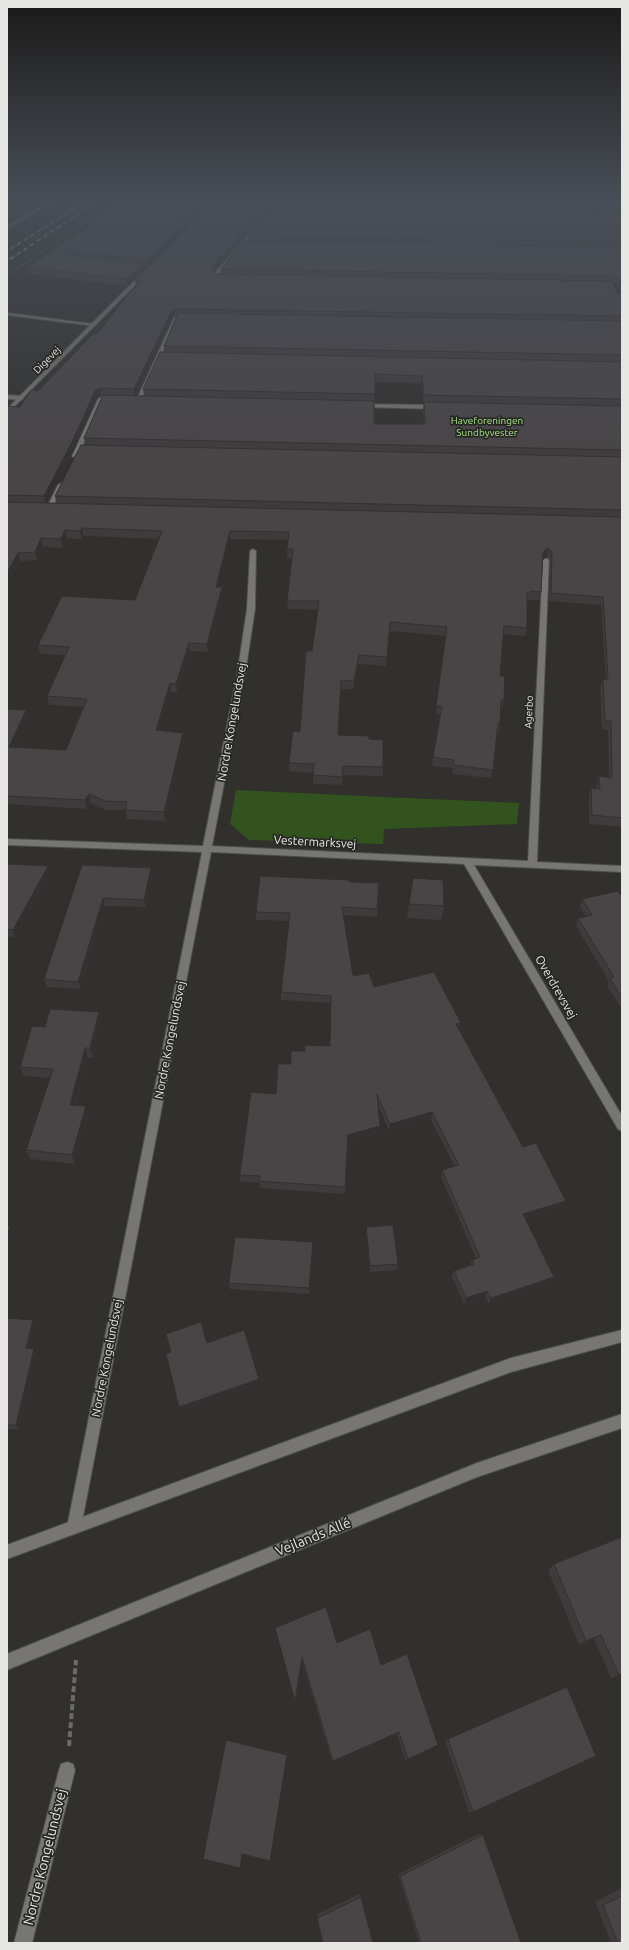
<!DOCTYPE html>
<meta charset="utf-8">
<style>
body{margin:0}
#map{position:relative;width:629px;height:1950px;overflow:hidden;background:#31302d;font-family:Ubuntu,sans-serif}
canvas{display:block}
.frame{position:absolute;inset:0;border:8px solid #e6e6e4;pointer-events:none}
</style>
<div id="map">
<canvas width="629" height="1950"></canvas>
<div class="frame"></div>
</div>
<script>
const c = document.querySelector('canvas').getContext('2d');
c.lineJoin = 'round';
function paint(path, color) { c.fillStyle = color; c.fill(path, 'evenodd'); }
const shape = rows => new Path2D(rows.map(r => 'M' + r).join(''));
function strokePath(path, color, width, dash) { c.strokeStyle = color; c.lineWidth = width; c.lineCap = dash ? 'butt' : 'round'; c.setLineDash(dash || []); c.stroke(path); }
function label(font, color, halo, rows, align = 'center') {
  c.font = font + ' Ubuntu,sans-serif'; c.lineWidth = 3.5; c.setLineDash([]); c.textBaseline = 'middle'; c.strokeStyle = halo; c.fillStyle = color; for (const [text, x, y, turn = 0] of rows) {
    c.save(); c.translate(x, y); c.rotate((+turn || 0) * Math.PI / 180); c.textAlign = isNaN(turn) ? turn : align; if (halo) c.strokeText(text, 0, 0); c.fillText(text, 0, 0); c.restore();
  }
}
const green = shape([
 [236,790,384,797,519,803,517,824,384,829,383,844,249,840,230,824]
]);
const pathFar1 = shape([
 [7,276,116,201]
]);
const path = shape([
 [69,1746,76,1660]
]);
const service = shape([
 [256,226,259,227,218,275,218,277,226,278,226,280,214,279,214,274,256,226],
 [7,313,94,324,96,325,94,326,7,315,7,313],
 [176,317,188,318,178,319,141,400,136,401,174,318,176,317],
 [7,395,21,396,24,398,21,400,7,399,7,395],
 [101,397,114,397,117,399,114,401,103,401,78,456,73,457,72,456,98,399,101,397],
 [360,404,436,405,439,407,436,409,362,407,359,405,360,404],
 [61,483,64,485,53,507,48,508,47,507,58,485,61,483]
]);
const minor = shape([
 [142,273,146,274,7,414,7,409,142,273],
 [253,549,256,551,255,609,245,675,212,846,528,861,543,560,546,558,549,560,537,862,622,866,622,872,474,865,622,1116,622,1131,618,1129,464,864,211,852,81,1527,79,1532,74,1534,69,1532,67,1527,202,852,7,845,7,839,203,846,237,675,247,609,250,551,253,549],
 [67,1762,73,1764,75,1770,32,1943,14,1943,59,1770,61,1764,67,1762]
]);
const tertiary = shape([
 [51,201,55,201,7,229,7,226,51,201],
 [622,1330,622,1342,511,1372,7,1559,7,1545,511,1358,622,1330],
 [622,1414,622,1428,477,1477,7,1670,7,1654,477,1463,622,1414]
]);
const rail = shape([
 [7,251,87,201],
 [7,261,98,201]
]);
const wall = shape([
 [119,201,213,201,193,221,188,221,188,226,148,266,143,266,143,271,128,286,29,274,27,267,89,227,88,221],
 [214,201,622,201,622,827,589,824,589,796,591,788,597,788,597,785,599,776,609,777,608,730,602,729,600,688,603,679,606,679,601,605,549,601,550,560,547,557,543,559,541,592,539,600,529,600,529,601,527,601,527,628,525,636,503,634,500,676,504,700,502,709,501,709,500,723,499,732,497,732,491,778,452,774,453,768,432,766,440,715,436,714,446,636,390,631,386,666,358,664,354,689,341,689,338,735,369,739,383,767,383,776,343,775,342,785,313,784,313,773,289,771,289,763,300,732,318,610,288,609,287,601,292,558,287,558,287,549,288,540,230,539,218,587,222,587,223,596,208,652,190,651,177,692,171,692,159,731,184,741,165,821,127,819,125,810,106,810,91,803,87,809,7,804,7,709,26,710,28,719,16,747,66,750,83,707,49,705,47,696,65,655,40,654,38,645,135,600,159,539,83,536,82,539,67,539,62,548,43,547,37,560,20,561,7,585,7,407,20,407,98,333,136,287,135,280],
 [272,206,273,206,248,236,248,241,221,269,221,274,214,274,213,273],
 [613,282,617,284,621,293,617,293],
 [175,316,177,316,164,346,164,352,143,389,144,396,136,396,173,317],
 [375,382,422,383,423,402,424,402,423,409,424,424,374,424],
 [101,396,102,396,84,438,85,445,55,496,56,503,47,503,75,448,97,398],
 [7,864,51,874,15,937,7,936],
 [82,865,153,876,146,907,105,906,81,989,47,987,44,979],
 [349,882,379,883,377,917,343,915,353,976,459,1031,523,1147,566,1201,563,1208,526,1219,552,1283,489,1304,485,1297,464,1304,452,1277,454,1271,470,1265,472,1260,476,1258,441,1177,442,1170,455,1167,431,1120,389,1131,378,1105,380,1133,348,1142,345,1194,260,1188,259,1183,240,1181,240,1175,276,1094,291,1064,305,1051,330,1046,331,1003,281,1000,281,992,289,921,256,920,256,912],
 [622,897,622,1009,607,986,609,981,576,926,578,918,586,917,580,907,582,899],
 [409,904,444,906,441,920,407,918],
 [99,1012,102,1022,93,1058,88,1058,76,1105,89,1116,75,1164,30,1159,26,1150,50,1078,24,1076,20,1067,45,1027],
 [366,1227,398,1264,397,1270,370,1272,366,1233],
 [313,1248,310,1294,230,1289,229,1283],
 [7,1318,33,1320,37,1325,31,1349,34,1349,37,1354,19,1430,7,1429],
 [622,1537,622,1674,611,1678,594,1639,579,1645,548,1570,554,1564],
 [275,1628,337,1643,381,1665,438,1745,405,1760,397,1734,332,1762,302,1661,296,1703],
 [567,1687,473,1812,469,1812,445,1741],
 [478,1834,483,1835,521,1943,419,1943,398,1874],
 [622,1888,622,1943,611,1943,595,1902],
 [359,1894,361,1897,317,1918,317,1914]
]);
const shadedWall = shape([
 [206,201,213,201,193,221,192,215],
 [270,201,272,201,272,206,212,274,212,267],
 [188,219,188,226,148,266,147,260],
 [142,264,143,271,128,286,127,279],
 [175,309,175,316,173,317,135,396,134,389,172,310],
 [100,388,101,396,97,398,75,448,46,504,44,496,95,391],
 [82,528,83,536,82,539,80,531],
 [65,530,67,539,62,548,61,539],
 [230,531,230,539,216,596,216,587],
 [41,538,43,547,37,560,35,552],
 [548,548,547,557,542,560,543,552],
 [18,553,20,561,7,585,7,573],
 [222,587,223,596,208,652,207,644],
 [189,643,190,651,177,692,176,684],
 [359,655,358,664,354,689,354,681],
 [170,683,171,692,157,739,156,730],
 [26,710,28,719,12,756,9,747],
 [183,733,184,741,165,821,164,812],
 [89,794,91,803,87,809,85,800],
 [48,866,51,874,15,937,13,930],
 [151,868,153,876,146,907,144,900],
 [103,898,105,906,81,989,78,982],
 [99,1012,102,1022,93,1058,90,1048],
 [461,1023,459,1031,456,1024],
 [85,1048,88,1058,73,1114,70,1105],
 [86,1106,89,1116,75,1164,72,1155],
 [432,1112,431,1120,389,1131,390,1124],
 [380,1126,380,1133,348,1142,345,1194,348,1135],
 [566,1201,563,1208,521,1221,523,1214],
 [10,1227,13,1233,7,1254,7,1236],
 [313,1242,313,1248,310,1294,309,1288],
 [554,1277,552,1283,489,1304,491,1298],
 [487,1291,485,1297,464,1304,466,1298],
 [33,1320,37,1325,30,1354,26,1348],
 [34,1349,37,1354,19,1430,16,1425],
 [259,1379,259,1385,181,1412,179,1407],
 [601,1635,594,1639,579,1645,586,1641],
 [302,1657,302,1661,296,1703,295,1701],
 [399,1732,397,1734,332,1762,333,1761],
 [287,1755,287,1756,271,1859,270,1861],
 [245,1852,242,1866,240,1868,242,1854]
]);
const building = shape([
 [119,201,206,201,192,215,127,208,129,213,188,219,147,260,67,250,65,251,69,255,142,264,127,279,27,267,96,222,88,221,119,201],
 [214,201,270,201,212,267,214,274,612,281,617,293,622,293,622,316,175,309,172,310,134,389,100,388,95,391,73,440,44,496,7,495,7,407,8,406,20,407,31,390,38,391,94,333,98,333,131,291,143,281,135,280,214,201],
 [414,201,622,201,622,210,476,207,471,203,451,201,414,201],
 [275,204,450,206,469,208,475,212,622,215,622,242,248,236,275,204],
 [243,241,622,247,622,285,619,278,615,276,221,269,243,241],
 [178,313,622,321,622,355,164,346,178,313],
 [160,352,622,362,622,399,424,395,422,376,375,374,375,394,143,389,160,352],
 [103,395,374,401,374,424,425,424,424,402,622,406,622,450,84,438,103,395],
 [81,445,622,457,622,510,55,496,81,445],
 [7,502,622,517,622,818,592,815,591,788,600,789,599,776,612,778,611,721,605,721,603,679,608,679,603,597,551,593,552,552,548,548,543,552,541,592,530,591,530,593,527,593,527,628,504,626,500,676,505,676,504,700,501,700,500,723,498,723,493,770,453,765,454,760,433,757,442,706,436,706,447,627,390,622,387,657,359,655,354,681,341,680,338,735,369,736,369,739,383,740,383,767,343,766,342,777,313,775,314,764,289,763,293,731,300,732,306,651,312,651,319,601,287,601,293,549,287,549,289,532,230,531,216,587,222,587,207,644,189,643,176,684,170,683,156,730,183,733,164,812,125,810,127,802,105,801,89,794,85,800,7,796,7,709,26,710,9,747,66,750,87,699,47,696,69,647,38,645,62,596,135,600,162,531,82,528,80,531,65,530,61,539,41,538,35,552,18,553,7,573,7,502],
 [7,864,48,866,13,930,7,929,7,864],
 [82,865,151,868,144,900,103,898,78,982,44,979,82,865],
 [260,876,349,880,349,882,379,883,377,909,342,907,353,976,369,973,374,987,434,972,461,1023,456,1024,523,1147,536,1143,566,1201,523,1214,554,1277,491,1298,487,1291,466,1298,454,1271,474,1264,472,1260,480,1257,442,1170,459,1165,432,1112,390,1124,377,1094,380,1126,348,1135,345,1187,259,1181,260,1176,240,1175,251,1092,276,1094,278,1064,291,1064,291,1051,305,1051,305,1045,330,1046,331,996,281,992,290,913,256,912,260,876],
 [413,878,443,880,444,906,409,904,413,878],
 [618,891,622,897,622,997,610,978,614,977,578,918,592,915,582,899,618,891],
 [50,1009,99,1012,90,1048,85,1048,70,1105,86,1106,72,1155,26,1150,53,1069,20,1067,32,1026,45,1027,50,1009],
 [393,1225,398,1264,370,1266,366,1227,393,1225],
 [7,1227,10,1227,7,1236,7,1227],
 [235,1237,313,1242,309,1288,229,1283,235,1237],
 [7,1318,33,1320,26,1348,34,1349,16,1425,7,1425,7,1318],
 [201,1322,207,1343,244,1330,259,1379,179,1407,166,1354,171,1352,166,1334,201,1322],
 [622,1537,622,1674,619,1675,601,1635,586,1641,554,1564,622,1537],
 [326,1607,337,1643,370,1629,381,1665,407,1654,438,1745,408,1759,399,1732,333,1761,302,1657,295,1701,275,1628,326,1607],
 [567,1687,596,1756,473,1812,448,1739,567,1687],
 [226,1740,287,1755,270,1861,242,1854,240,1868,203,1859,226,1740],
 [483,1835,521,1943,421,1943,400,1876,483,1835],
 [622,1896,622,1943,618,1943,603,1905,622,1896],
 [361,1897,373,1943,323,1943,317,1918,361,1897]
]);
const farStreetnames = [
 ["Digevej",47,360,-45],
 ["Agerbo",529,712,-87]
];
const farParknames = [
 ["Haveforeningen",487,421],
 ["Sundbyvester",487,433]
];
const streetNames = [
 ["Nordre Kongelundsvej",232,722,-80],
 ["Vestermarksvej",315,842,3],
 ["Overdrevsvej",556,987,60],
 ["Nordre Kongelundsvej",170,1040,-79],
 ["Nordre Kongelundsvej",107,1358,-79]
];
const nearStreetnames = [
 ["Vejlands Allé",313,1537,-22],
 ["Nordre Kongelundsvej",45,1857,-76]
];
paint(green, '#32531e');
strokePath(service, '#4e4e4b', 2);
strokePath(minor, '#4e4e4b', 2);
strokePath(tertiary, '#4e4e4b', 2);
strokePath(pathFar1, '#6b6a68', 1, [1.5, 1]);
strokePath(path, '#6b6a68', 4, [6, 3]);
paint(service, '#777672');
paint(minor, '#777672');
paint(tertiary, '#777672');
strokePath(rail, '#a1a19f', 2);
strokePath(rail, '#272723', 1.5, [4]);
paint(wall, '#3f3b3d');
paint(shadedWall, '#333032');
paint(building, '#494547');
strokePath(building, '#333032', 1);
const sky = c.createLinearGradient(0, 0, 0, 474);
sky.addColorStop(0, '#1b1a19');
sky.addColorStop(0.42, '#484e57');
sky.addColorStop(1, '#484e5700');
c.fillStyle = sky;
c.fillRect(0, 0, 629, 474);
label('10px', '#e6e6e4', '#272723', farStreetnames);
label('10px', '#a4e184', '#272723', farParknames);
label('12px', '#e6e6e4', '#272723', streetNames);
label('14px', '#e6e6e4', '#272723', nearStreetnames);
</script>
